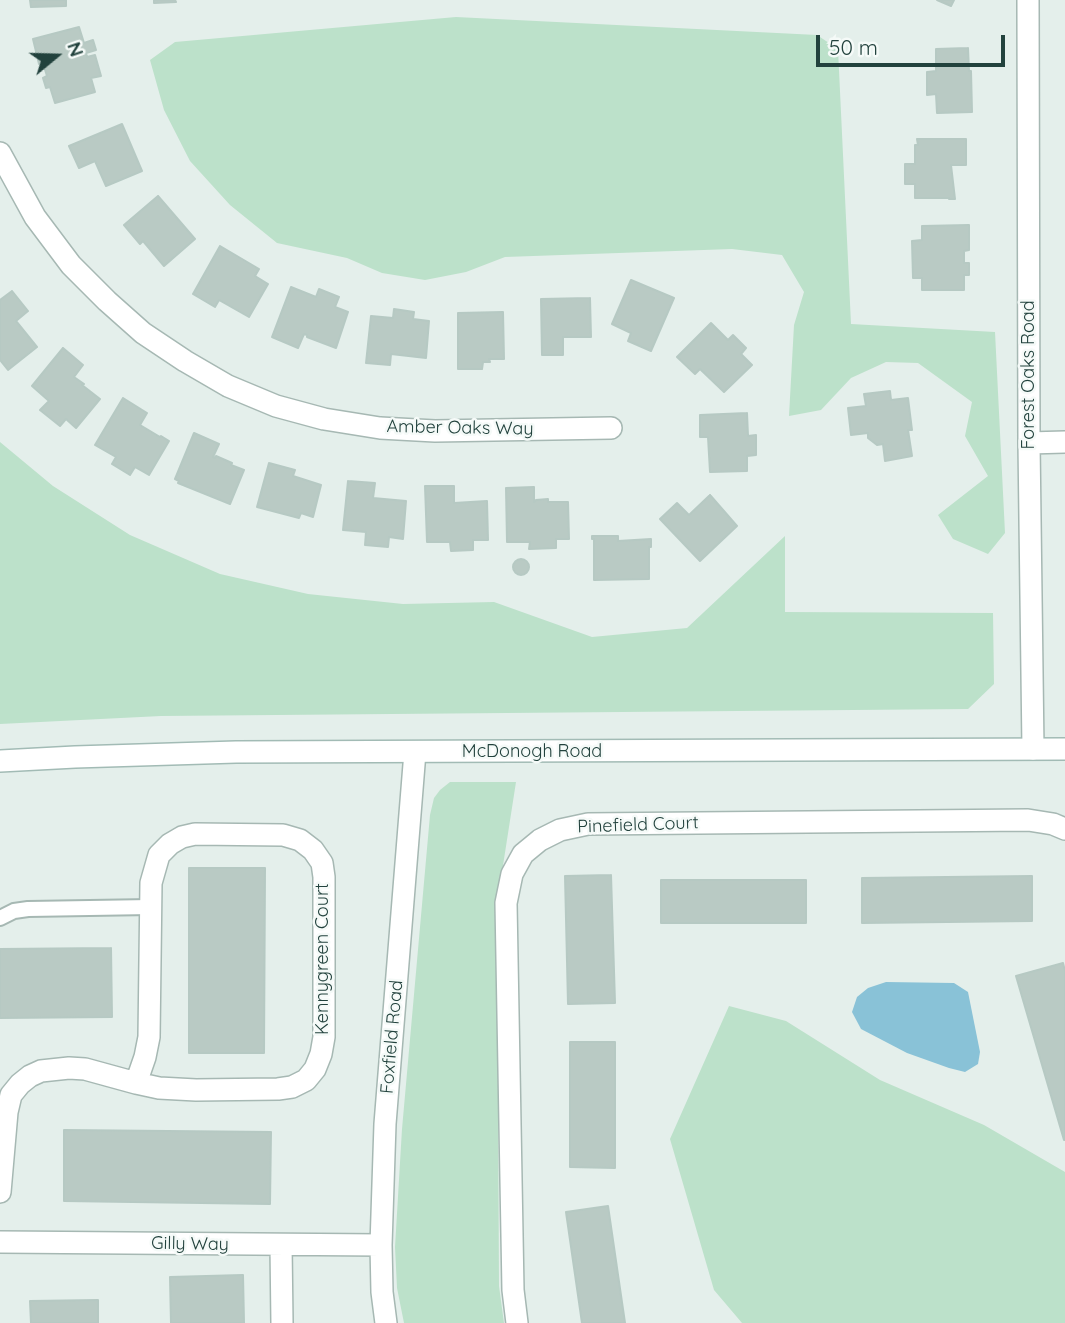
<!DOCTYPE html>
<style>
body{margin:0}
#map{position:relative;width:1065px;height:1323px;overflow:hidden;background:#e4efeb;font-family:Quicksand,sans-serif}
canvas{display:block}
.north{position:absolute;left:21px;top:21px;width:70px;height:70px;-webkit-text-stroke:5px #f5faf8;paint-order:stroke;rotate:71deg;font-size:19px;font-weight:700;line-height:28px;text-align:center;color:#22423d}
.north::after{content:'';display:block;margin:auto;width:24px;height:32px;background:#22423d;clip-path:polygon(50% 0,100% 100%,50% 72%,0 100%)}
.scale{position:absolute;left:816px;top:35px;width:189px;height:32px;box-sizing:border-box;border:4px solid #22423d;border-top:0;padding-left:9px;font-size:21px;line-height:24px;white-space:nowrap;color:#22423d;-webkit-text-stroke:5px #f5faf8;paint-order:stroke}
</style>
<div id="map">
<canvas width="1065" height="1323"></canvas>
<div class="north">N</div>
<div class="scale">50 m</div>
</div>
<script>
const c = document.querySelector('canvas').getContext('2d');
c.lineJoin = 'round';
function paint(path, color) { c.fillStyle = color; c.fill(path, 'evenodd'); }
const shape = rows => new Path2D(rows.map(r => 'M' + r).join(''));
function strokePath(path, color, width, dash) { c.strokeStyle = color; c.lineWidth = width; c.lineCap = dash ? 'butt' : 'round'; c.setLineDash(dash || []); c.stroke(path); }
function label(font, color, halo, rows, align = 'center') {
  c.font = font + ' Quicksand,sans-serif'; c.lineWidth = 5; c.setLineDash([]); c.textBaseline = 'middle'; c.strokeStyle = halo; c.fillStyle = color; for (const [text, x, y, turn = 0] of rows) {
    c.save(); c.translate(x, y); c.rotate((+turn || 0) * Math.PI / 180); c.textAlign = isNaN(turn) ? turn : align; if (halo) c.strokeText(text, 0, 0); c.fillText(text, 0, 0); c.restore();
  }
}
const green = shape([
 [456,17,817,35,838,49,851,324,995,332,1005,533,988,554,953,539,938,515,988,476,965,436,972,402,918,363,886,362,851,378,821,410,789,416,794,325,804,292,782,255,732,249,505,257,466,272,425,280,382,273,347,258,277,243,230,205,190,161,164,110,150,60,175,42],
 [0,442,53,486,130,535,220,574,308,594,403,604,494,602,592,637,687,628,785,536,785,612,993,613,994,684,968,709,161,716,0,724],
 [450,782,516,782,497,904,499,1286,504,1323,404,1323,397,1288,395,1247,402,1129,430,815,434,798,440,790],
 [729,1006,786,1021,880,1080,984,1125,1065,1172,1065,1323,742,1323,714,1290,670,1139]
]);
const water = shape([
 [886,982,954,983,968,992,980,1052,978,1064,965,1072,949,1068,907,1053,861,1029,852,1012,857,997,868,988]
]);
const building = shape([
 [30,0,66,0,66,6,31,7,30,0],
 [154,0,175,0,176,2,154,3,154,0],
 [937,0,954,0,951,6,937,0],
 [79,27,84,43,93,40,96,50,86,53,87,57,95,55,101,76,91,78,95,92,55,103,50,87,46,88,43,78,47,76,43,63,39,64,33,39,79,27],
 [968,48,969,71,971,71,972,112,937,113,936,94,927,95,927,72,936,71,936,49,968,48],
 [122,124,142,171,106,186,95,161,79,168,69,146,122,124],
 [917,139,966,139,966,165,951,165,955,199,949,199,949,198,915,198,915,184,905,184,905,164,915,164,915,145,918,145,917,139],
 [158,196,195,239,164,266,143,241,140,244,124,225,158,196],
 [969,225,969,250,964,251,964,263,969,263,969,275,964,275,964,290,922,290,922,278,913,278,912,241,922,240,922,226,969,225],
 [220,246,259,269,255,276,268,284,249,317,219,300,215,307,193,294,220,246],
 [631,280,674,298,651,351,628,341,631,333,612,324,631,280],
 [291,287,316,297,319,289,339,297,335,307,348,312,336,348,307,337,307,335,304,334,298,348,272,337,291,287],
 [12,291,28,311,16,321,37,347,8,370,0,360,0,300,12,291],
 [590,298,591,337,563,337,563,355,542,355,541,299,590,298],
 [394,309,414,312,413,319,429,321,426,358,391,354,390,365,366,363,371,316,393,318,394,309],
 [503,312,504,359,489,359,490,362,483,362,482,369,458,369,458,313,503,312],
 [711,323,728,340,733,335,746,348,741,354,752,365,724,392,700,369,695,374,677,357,711,323],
 [63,348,83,365,74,377,84,384,82,385,100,399,76,428,66,419,60,426,40,410,49,401,32,386,63,348],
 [890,391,891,400,908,398,912,430,908,430,912,456,885,461,883,444,877,445,868,438,868,433,851,435,848,408,866,406,864,394,890,391],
 [123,398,147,413,140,425,160,437,161,436,169,441,149,475,135,467,130,475,112,464,116,457,95,445,123,398],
 [747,413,748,436,756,435,756,455,747,456,747,471,710,472,708,437,700,437,700,415,747,413],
 [194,433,219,444,213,457,215,458,216,456,232,463,231,465,244,470,230,504,178,483,179,481,175,479,194,433],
 [269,463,295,470,293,476,321,485,313,517,301,513,299,518,257,507,269,463],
 [348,481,375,483,373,498,406,501,403,539,389,537,388,547,365,545,366,532,343,530,348,481],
 [425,486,454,486,454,503,487,501,488,540,473,540,473,550,451,551,450,542,427,542,425,486],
 [534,487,534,502,536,500,548,499,548,502,568,502,569,539,556,539,556,548,529,549,530,542,507,542,506,488,534,487],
 [710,495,737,526,700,561,660,519,677,503,689,515,710,495],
 [592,536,618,536,618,541,651,539,651,547,649,547,649,579,594,580,594,539,592,539,592,536],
 '513 567a8 8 0 1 1 16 0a8 8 0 1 1-16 0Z',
 [189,868,265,868,264,1053,189,1053,189,868],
 [611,875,615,1003,568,1004,565,876,611,875],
 [1032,876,1032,921,862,923,862,878,1032,876],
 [661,880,806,880,806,923,661,923,661,880],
 [111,948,112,1017,0,1018,0,949,111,948],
 [1063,963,1065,971,1065,1140,1064,1140,1016,976,1063,963],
 [570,1042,615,1042,615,1168,570,1167,570,1042],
 [64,1130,271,1132,270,1204,64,1201,64,1130],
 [608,1206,625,1323,582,1323,566,1212,608,1206],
 [243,1275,244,1323,171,1323,170,1277,243,1275],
 [98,1300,98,1323,31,1323,30,1301,98,1300]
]);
const service = shape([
 [0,918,14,911,28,909,151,907]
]);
const minor = shape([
 [1028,0,1029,443,1033,749],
 [0,153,35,217,71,265,107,301,143,333,185,361,228,386,276,406,324,419,380,428,435,431,611,428],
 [1029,443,1065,442],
 [0,1192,7,1112,11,1095,20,1084,30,1076,41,1071,69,1068,85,1069,136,1083,159,1088,196,1090,278,1089,292,1087,306,1080,315,1069,321,1054,324,1037,324,877,322,863,313,850,300,840,283,835,195,834,182,837,170,844,159,855,151,883,149,1037,145,1057,136,1083],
 [0,1242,381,1245],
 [281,1245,282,1323],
 [386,1323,382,1292,381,1245,385,1124,415,752],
 [517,1323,513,1290,506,903,512,874,523,854,540,840,560,830,588,824,1028,820,1053,824,1065,829]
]);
const secondary = shape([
 [0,761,75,757,236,752,1065,749]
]);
const streetNames = [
 ["Forest Oaks Road",1029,375,-90],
 ["Amber Oaks Way",460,428,1],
 ["McDonogh Road",532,752],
 ["Pinefield Court",638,825,-2],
 ["Kennygreen Court",323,959,-90],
 ["Foxfield Road",392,1037,-85],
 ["Gilly Way",190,1244,1]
];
paint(green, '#bce1ca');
paint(water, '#89c2d7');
paint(building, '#b9cac4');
strokePath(building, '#b6c9c3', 2);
strokePath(service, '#a6b8b3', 18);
strokePath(minor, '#a6b8b3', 24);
strokePath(secondary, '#a2bbb5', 24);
strokePath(service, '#fff', 14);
strokePath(minor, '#fff', 21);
strokePath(secondary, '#fff', 21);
label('18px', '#22423d', '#f5faf8', streetNames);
</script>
